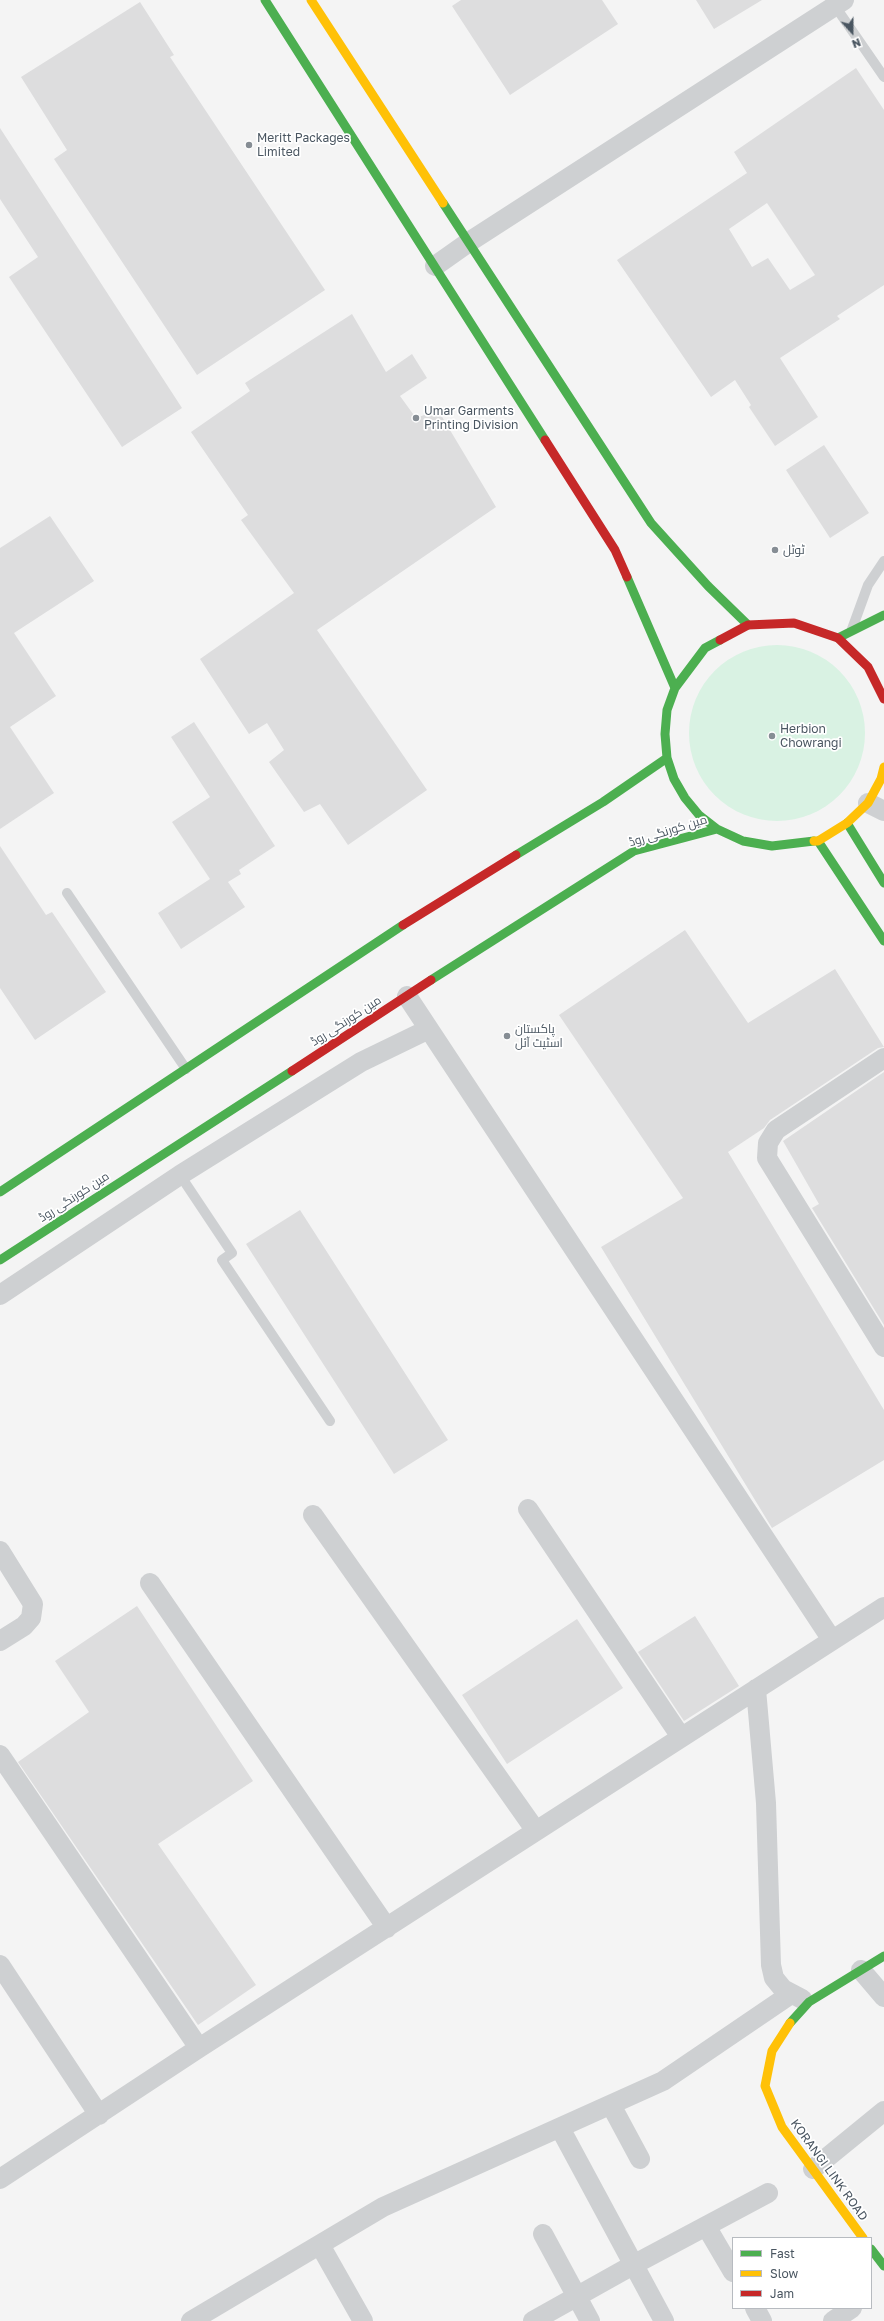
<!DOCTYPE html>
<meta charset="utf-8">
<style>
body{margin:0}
#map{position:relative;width:884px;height:2321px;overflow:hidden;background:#f4f4f4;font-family:"Golos Text",sans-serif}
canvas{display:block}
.legend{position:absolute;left:732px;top:2237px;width:140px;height:72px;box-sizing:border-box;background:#fff;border:1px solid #b7bbc0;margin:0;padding:5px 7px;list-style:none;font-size:12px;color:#4a5661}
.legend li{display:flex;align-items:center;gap:8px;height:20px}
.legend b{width:20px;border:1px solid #b7bbc0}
.north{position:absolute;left:832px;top:12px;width:40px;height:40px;-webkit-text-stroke:3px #fff;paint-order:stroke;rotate:159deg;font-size:11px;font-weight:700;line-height:16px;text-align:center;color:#4a5661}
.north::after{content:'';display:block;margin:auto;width:14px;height:18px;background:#4a5661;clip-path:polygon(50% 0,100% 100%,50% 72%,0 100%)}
</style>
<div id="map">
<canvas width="884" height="2321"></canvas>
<ul class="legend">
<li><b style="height:5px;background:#4caf50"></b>Fast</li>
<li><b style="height:5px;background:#ffc107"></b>Slow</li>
<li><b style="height:5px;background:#c62828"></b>Jam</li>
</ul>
<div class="north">N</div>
</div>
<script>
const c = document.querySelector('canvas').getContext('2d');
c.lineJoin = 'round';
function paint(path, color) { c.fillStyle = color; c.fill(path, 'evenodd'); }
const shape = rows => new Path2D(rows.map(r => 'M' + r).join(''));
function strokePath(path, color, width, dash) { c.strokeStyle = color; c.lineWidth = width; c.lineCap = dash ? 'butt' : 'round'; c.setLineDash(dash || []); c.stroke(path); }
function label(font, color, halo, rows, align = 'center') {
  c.font = font + ' "Golos Text",Cairo,sans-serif'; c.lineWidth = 3.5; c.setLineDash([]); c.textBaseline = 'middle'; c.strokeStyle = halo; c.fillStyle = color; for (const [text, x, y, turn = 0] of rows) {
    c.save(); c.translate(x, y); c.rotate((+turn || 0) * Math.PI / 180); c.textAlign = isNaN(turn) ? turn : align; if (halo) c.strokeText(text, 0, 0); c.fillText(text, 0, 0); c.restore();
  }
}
const green = shape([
 '689 733a88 88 0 1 1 176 0a88 88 0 1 1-176 0Z'
]);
const building = shape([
 [461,0,602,0,618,24,510,95,452,6],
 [696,0,762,0,714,29],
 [140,2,174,55,170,57,325,290,197,375,54,159,67,150,21,77],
 [856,68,884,110,884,285,837,316,840,319,780,358,818,417,775,446,749,407,751,405,735,380,711,397,617,260,747,173,734,152],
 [767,203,815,275,790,290,768,258,752,267,729,229],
 [0,128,182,408,122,447,9,277,38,257,0,199],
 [352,314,386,372,412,354,427,378,400,396,416,418,438,410,496,507,317,630,427,790,348,845,320,804,304,812,269,762,284,750,267,723,249,734,200,659,294,593,241,520,248,515,191,432,250,391,245,383],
 [824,445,869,513,830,538,786,470],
 [50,516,94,581,14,633,56,696,10,727,54,793,0,829,0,548],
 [194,722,275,846,239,870,241,874,228,882,245,907,181,949,158,913,210,879,172,822,210,797,171,737],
 [0,846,46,915,52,912,106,992,35,1040,0,988],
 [685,930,748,1023,835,969,884,1047,878,1048,770,1120,764,1128,728,1152,884,1410,884,1460,772,1528,601,1247,683,1198,559,1015],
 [884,1072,884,1325,812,1208,819,1204,783,1141],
 [300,1210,448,1440,394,1474,246,1244],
 [137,1606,253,1781,158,1844,256,1985,198,2025,18,1762,89,1712,55,1661],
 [695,1616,739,1686,684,1721,638,1652],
 [577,1619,623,1688,507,1764,462,1695]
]);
const lane = shape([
 [835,6,884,77],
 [852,629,868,585,884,561],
 [67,893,186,1069],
 [180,1175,232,1253,222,1260,330,1421]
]);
const street = shape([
 [435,266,469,242,844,0],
 [868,803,884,811],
 [407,996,832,1640],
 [884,1058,776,1130,768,1143,767,1158,884,1347],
 [0,1295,180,1175,361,1062,429,1029],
 [528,1509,681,1737],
 [313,1515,536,1831],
 [0,1551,33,1604,31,1618,24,1626,0,1641],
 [150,1583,387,1928],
 [756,1689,766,1803,771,1965,774,1978,783,1989,802,1999],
 [0,1755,199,2048],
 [0,1965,99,2115],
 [861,1970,884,1997],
 [611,2105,640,2159],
 [560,2128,664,2321],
 [813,2169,884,2111],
 [0,2179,199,2048,884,1607],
 [706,2226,733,2272],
 [543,2234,590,2321],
 [320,2245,363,2321],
 [755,2308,762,2321],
 [191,2321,383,2207,663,2081,791,1994],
 [533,2321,633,2265,768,2193],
 [833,2321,852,2308]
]);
const fast = shape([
 [265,0,545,440],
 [443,203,651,523,708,586,748,625],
 [627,577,675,688],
 [838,638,884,615],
 [720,640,705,648,675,688,667,710,665,734,667,758,674,779,685,798,699,815,717,829,743,841,772,846,814,841],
 [847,823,884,883],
 [818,841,884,941],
 [516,855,603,802,667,758],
 [431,980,634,851,717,829],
 [0,1192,403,925],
 [0,1260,292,1071],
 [790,2023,809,2002,884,1956],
 [871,2249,884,2266]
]);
const slow = shape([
 [311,0,443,203],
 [814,841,818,841,847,823,868,803,881,779,884,767],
 [790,2023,772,2051,765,2086,782,2127,863,2238]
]);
const jam = shape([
 [545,440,615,550,627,577],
 [720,640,748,625,794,623,838,638,868,667,884,699],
 [403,925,516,855],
 [292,1071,431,980]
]);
const markers = [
 [249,145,4,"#868d94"],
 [416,418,4,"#868d94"],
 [775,550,4,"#868d94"],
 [772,736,4,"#868d94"],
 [507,1036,4,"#868d94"]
];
const poiNames = [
 ["Meritt Packages",257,138],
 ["Limited",257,152],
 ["Umar Garments",424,411],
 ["Printing Division",424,425],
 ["ٹوٹل",783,550],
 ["Herbion",780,729],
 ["Chowrangi",780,743],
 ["پاکستان",515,1029],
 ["اسٹیٹ آئل",515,1043]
];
const streetNames = [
 ["مین کورنگی روڈ",668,831,-17],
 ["مین کورنگی روڈ",346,1021,-33],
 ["مین کورنگی روڈ",74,1197,-33],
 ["KORANGI LINK ROAD",829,2170,54]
];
paint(green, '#d9f2e3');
paint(building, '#ddddde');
strokePath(lane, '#ced0d2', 10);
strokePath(street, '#ced0d2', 20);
strokePath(fast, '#4caf50', 9);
strokePath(slow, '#ffc107', 9);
strokePath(jam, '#c62828', 9);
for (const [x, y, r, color] of markers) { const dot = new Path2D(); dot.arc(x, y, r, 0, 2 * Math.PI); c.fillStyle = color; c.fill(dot); strokePath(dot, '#fff', 1.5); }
label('12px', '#4a5661', '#fff', poiNames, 'left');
label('12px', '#4a5661', '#fff', streetNames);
</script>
